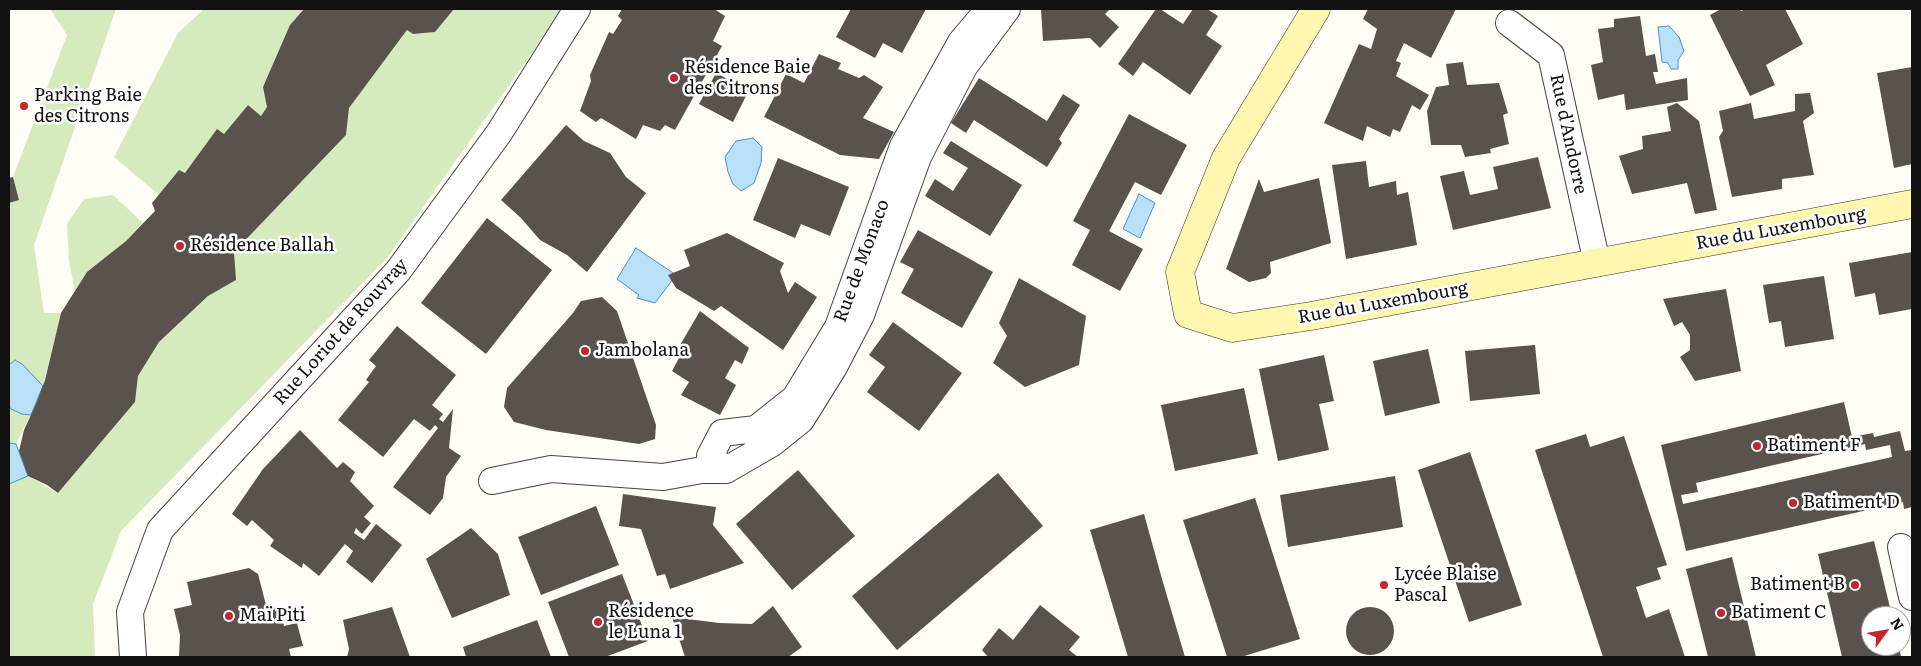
<!DOCTYPE html>
<meta charset="utf-8">
<style>
body{margin:0}
#map{position:relative;width:1921px;height:666px;overflow:hidden;background:#fffdf5;font-family:Literata,serif}
canvas{display:block}
.frame{position:absolute;inset:0;border:10px solid #111;pointer-events:none}
.north{position:absolute;left:1861px;top:606px;width:50px;height:50px;box-sizing:border-box;background:#fff;border:1px solid #a0a0a0;border-radius:50%;rotate:58deg;font-size:14px;font-weight:700;line-height:20px;text-align:center;color:#111}
.north::after{content:'';display:block;margin:auto;width:18px;height:22px;background:#c4262e;clip-path:polygon(50% 0,100% 100%,50% 72%,0 100%)}
</style>
<div id="map">
<canvas width="1921" height="666"></canvas>
<div class="frame"></div>
<div class="north">N</div>
</div>
<script>
const c = document.querySelector('canvas').getContext('2d');
c.lineJoin = 'round';
function paint(path, color) { c.fillStyle = color; c.fill(path, 'evenodd'); }
const shape = rows => new Path2D(rows.map(r => 'M' + r).join(''));
function strokePath(path, color, width, dash) { c.strokeStyle = color; c.lineWidth = width; c.lineCap = dash ? 'butt' : 'round'; c.setLineDash(dash || []); c.stroke(path); }
function label(font, color, halo, rows, align = 'center') {
  c.font = font + ' Literata,serif'; c.lineWidth = 5; c.setLineDash([]); c.textBaseline = 'middle'; c.strokeStyle = halo; c.fillStyle = color; for (const [text, x, y, turn = 0] of rows) {
    c.save(); c.translate(x, y); c.rotate((+turn || 0) * Math.PI / 180); c.textAlign = isNaN(turn) ? turn : align; if (halo) c.strokeText(text, 0, 0); c.fillText(text, 0, 0); c.restore();
  }
}
const green = shape([
 [50,9,115,9,115,12,34,245,44,313,61,313,43,386,36,404,16,444,28,476,58,493,135,402,138,376,159,342,208,296,235,280,234,252,346,135,349,108,407,30,414,34,435,32,454,9,563,9,387,258,121,531,93,604,95,657,9,657,9,203,19,200,13,177,67,35],
 [204,9,304,9,290,25,272,69,267,107,261,116,248,105,224,134,185,173,179,170,159,195,114,157,178,33],
 [113,195,143,223,75,292,69,261,67,224,84,199]
]);
const water = shape([
 [1669,26,1679,37,1684,51,1678,60,1678,69,1671,69,1668,63,1662,62,1658,27,1669,26],
 [753,138,762,147,761,163,754,183,741,191,733,184,728,172,725,157,736,141,753,138],
 [1139,194,1155,203,1140,238,1123,229,1139,194],
 [636,248,676,275,655,303,637,298,639,295,617,279,636,248],
 [15,360,22,364,43,386,31,415,22,414,11,409,9,406,9,365,15,360],
 [9,443,16,444,28,476,9,484,9,443]
]);
const building = shape([
 [304,9,454,9,435,32,413,34,407,30,349,108,346,135,234,252,236,280,208,296,159,342,138,376,135,402,58,493,47,485,28,476,19,451,24,430,36,404,45,380,61,313,87,272,126,241,155,211,152,203,179,170,185,173,217,129,224,134,248,105,261,116,267,107,263,87,290,25],
 [622,9,714,9,725,16,713,41,722,46,675,130,665,125,660,131,643,125,636,139,601,118,596,122,580,111,591,81,590,75,609,32,613,34,622,20,618,16],
 [851,9,926,9,902,53,883,43,875,58,836,37],
 [1041,9,1110,9,1105,14,1119,27,1100,48,1090,38,1043,41],
 [1156,9,1160,9,1183,24,1193,9,1207,9,1218,16,1206,35,1222,46,1190,95,1143,62,1133,76,1118,64],
 [1368,9,1456,9,1431,58,1404,43,1396,61,1401,63,1396,76,1429,95,1420,110,1412,105,1400,132,1393,129,1390,137,1367,126,1363,141,1324,123,1359,44,1371,49,1377,29,1363,19],
 [1721,9,1740,9,1741,11,1745,9,1785,9,1803,44,1766,65,1775,85,1750,96,1710,15],
 [1640,16,1646,56,1655,54,1658,72,1653,72,1656,84,1687,78,1688,100,1626,110,1624,94,1598,100,1591,65,1603,62,1598,29,1614,27,1614,19],
 [819,54,841,63,838,69,859,78,864,75,883,87,863,118,894,132,879,159,840,155,764,117,786,74,804,83],
 [1463,62,1467,85,1499,83,1508,113,1503,115,1509,144,1490,149,1491,153,1465,157,1461,145,1431,145,1427,111,1436,87,1449,85,1446,64],
 [1912,67,1912,164,1894,168,1877,73],
 [716,73,749,90,733,122,699,104],
 [979,78,1047,121,1063,94,1080,105,1059,139,1062,143,1047,167,974,120,966,133,951,123],
 [1810,93,1814,113,1803,121,1814,175,1782,179,1782,189,1732,197,1719,137,1723,131,1719,111,1751,103,1754,119,1795,111,1795,94],
 [1677,103,1699,121,1717,210,1695,214,1687,183,1632,194,1619,156,1643,149,1642,136,1671,131,1667,107],
 [1129,114,1187,145,1161,195,1135,182,1109,231,1143,249,1120,291,1072,265,1090,230,1073,221],
 [566,125,584,141,610,153,626,177,646,193,587,272,567,255,540,240,521,218,501,200],
 [951,141,1022,185,990,236,925,196,935,179,953,191,968,168,943,153],
 [1538,157,1551,208,1453,230,1440,176,1464,171,1470,195,1498,189,1493,167],
 [778,158,849,187,830,236,801,224,795,238,753,220],
 [1366,161,1369,187,1396,181,1397,195,1408,192,1417,245,1346,259,1332,165],
 [13,177,19,200,9,203,9,178],
 [1319,178,1331,243,1270,262,1271,273,1266,278,1249,282,1226,269,1259,179,1264,192],
 [487,218,552,270,486,354,421,303],
 [918,230,993,272,962,328,901,293,914,269,900,262],
 [727,233,784,263,780,271,788,293,795,282,817,297,783,350,721,306,714,311,676,288,668,275,690,266,684,250],
 [1912,252,1912,309,1879,315,1875,293,1855,297,1849,263],
 [1824,276,1834,339,1785,347,1781,321,1769,323,1763,285],
 [1019,278,1086,316,1079,365,1025,387,993,363,1007,336,999,323],
 [1726,289,1741,371,1695,381,1680,357,1690,350,1690,335,1682,322,1674,326,1663,299],
 [602,297,617,311,656,425,655,439,639,444,546,430,514,422,504,407,507,388,573,313,581,301],
 [700,311,749,348,742,364,735,360,725,378,736,385,720,415,681,395,689,382,672,371,680,356,676,352],
 [893,322,962,373,919,431,867,392,885,367,869,355],
 [397,326,456,375,432,405,443,414,439,419,443,422,453,409,449,448,461,456,446,477,443,498,430,515,393,487,438,428,435,425,430,431,414,419,383,457,338,420,369,382,366,380,376,366,369,360],
 [1535,345,1540,394,1470,401,1465,351],
 [1428,349,1440,403,1385,416,1373,361],
 [1324,355,1334,401,1319,404,1329,450,1278,461,1259,369],
 [1244,388,1258,454,1175,471,1161,405],
 [1844,402,1852,437,1873,433,1874,437,1900,431,1905,451,1912,450,1912,507,1904,509,1903,502,1686,551,1661,445],
 [1865,444,1866,450,1890,445,1892,457,1683,504,1681,495,1698,492,1696,483],
 [300,430,337,468,343,462,355,472,350,481,374,506,364,517,371,523,362,534,356,528,354,533,364,540,376,524,402,545,372,583,346,562,353,551,345,544,319,576,303,563,302,568,270,546,274,540,252,520,247,526,232,514,263,469],
 [1586,434,1590,447,1624,436,1667,565,1657,568,1661,579,1636,587,1646,618,1669,609,1685,657,1603,657,1535,450],
 [1470,452,1522,605,1469,622,1418,470],
 [798,470,855,536,792,590,736,524],
 [998,473,1043,526,897,650,852,596],
 [1395,476,1403,527,1288,547,1280,495],
 [623,494,716,507,713,525,744,563,670,589,665,574,657,576,641,529,619,526],
 [1255,498,1300,639,1241,657,1227,657,1183,520],
 [596,506,619,565,541,595,518,537],
 [1144,514,1162,579,1185,657,1128,657,1090,530],
 [471,528,498,554,510,595,452,618,426,559],
 [1874,541,1892,616,1871,616,1871,646,1899,646,1901,657,1842,657,1818,554],
 [1732,557,1756,657,1708,657,1686,569],
 [249,568,258,574,267,609,279,606,284,626,297,623,303,646,289,649,291,657,179,657,180,635,174,609,192,605,187,582],
 [622,574,648,641,605,657,569,657,548,602],
 [1040,605,1080,637,1069,650,1078,657,988,657,982,650,999,628,1013,640],
 [773,606,802,647,788,657,685,657,672,617,719,623,752,624],
 [392,607,410,657,347,657,349,649,343,620],
 '1346 631a24 24 0 1 1 48 0a24 24 0 1 1-48 0Z',
 [537,620,551,657,466,657,463,647]
]);
const street = shape([
 [989,9,961,42,903,146,838,327,795,398,756,429,722,433,710,456,726,470,771,444,801,420,834,367,861,315,918,157,964,67,1007,9],
 [1509,23,1551,55,1597,263],
 [492,481,551,469,663,477,702,470,726,470],
 [1901,547,1912,597],
 [133,657,130,612,160,530,398,271,499,133,577,9]
]);
const secondary = shape([
 [1316,9,1226,158,1180,272,1188,314,1232,328,1311,316,1912,204]
]);
const markers = [
 [674,78,5,"#c4262e"],
 [24,106,5,"#c4262e"],
 [180,246,5,"#c4262e"],
 [585,351,5,"#c4262e"],
 [1757,446,5,"#c4262e"],
 [1793,503,5,"#c4262e"],
 [1384,585,5,"#c4262e"],
 [1855,585,5,"#c4262e"],
 [1721,613,5,"#c4262e"],
 [229,616,5,"#c4262e"],
 [598,622,5,"#c4262e"]
];
const poiNames = [
 ["Résidence Baie",684,68],
 ["des Citrons",684,89],
 ["Parking Baie",34,96],
 ["des Citrons",34,117],
 ["Résidence Ballah",190,246],
 ["Jambolana",595,351],
 ["Batiment F",1767,446],
 ["Batiment D",1803,503],
 ["Lycée Blaise",1394,575],
 ["Pascal",1394,596],
 ["Batiment B",1845,585,"right"],
 ["Résidence",608,612],
 ["le Luna 1",608,633],
 ["Batiment C",1731,613],
 ["Maï Piti",239,616]
];
const streetNames = [
 ["Rue d'Andorre",1568,134,78],
 ["Rue du Luxembourg",1781,229,-10],
 ["Rue de Monaco",862,261,-70],
 ["Rue du Luxembourg",1383,303,-10],
 ["Rue Loriot de Rouvray",341,332,-48]
];
paint(green, '#d5ebbd');
paint(water, '#b9e0f7');
strokePath(water, '#3f96cf', 1);
paint(building, '#5a524d');
strokePath(street, '#444', 28);
strokePath(secondary, '#333', 29);
strokePath(street, '#fff', 26);
strokePath(secondary, '#fff6b0', 28);
for (const [x, y, r, color] of markers) { const dot = new Path2D(); dot.arc(x, y, r, 0, 2 * Math.PI); c.fillStyle = color; c.fill(dot); strokePath(dot, '#fff', 2); }
label('18px', '#111', '#fff', poiNames, 'left');
label('18px', '#111', '#fff', streetNames);
</script>
